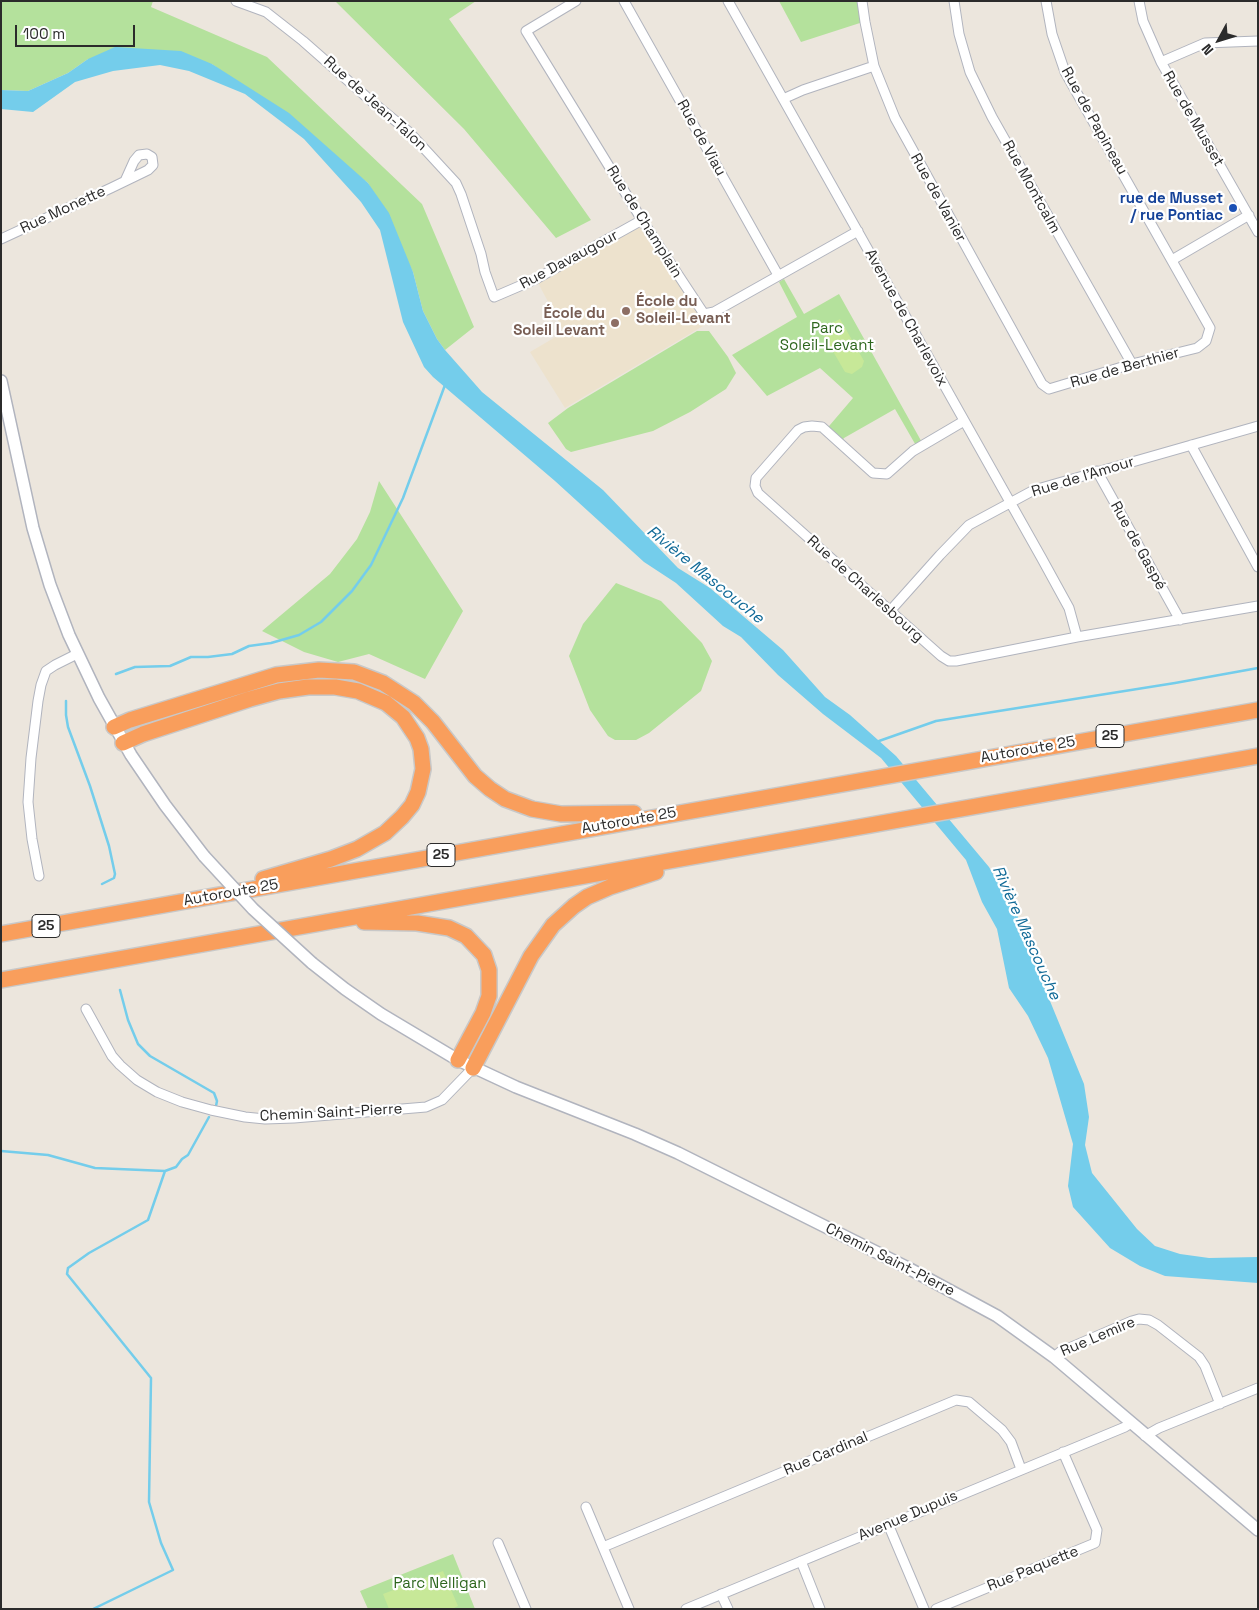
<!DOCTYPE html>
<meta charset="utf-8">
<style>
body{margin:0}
#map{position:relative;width:1259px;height:1610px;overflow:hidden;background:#ece6dd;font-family:"Space Grotesk",sans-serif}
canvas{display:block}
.frame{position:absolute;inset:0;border:2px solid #2b2b2b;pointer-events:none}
.north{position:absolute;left:1194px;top:15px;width:50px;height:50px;-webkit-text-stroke:4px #fff;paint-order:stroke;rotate:231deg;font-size:14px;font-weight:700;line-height:20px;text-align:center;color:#2b2b2b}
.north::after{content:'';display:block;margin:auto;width:18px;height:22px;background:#2b2b2b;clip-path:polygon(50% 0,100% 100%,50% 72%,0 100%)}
.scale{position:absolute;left:15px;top:25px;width:120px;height:22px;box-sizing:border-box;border:2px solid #2b2b2b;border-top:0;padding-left:6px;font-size:15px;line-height:18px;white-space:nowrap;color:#2b2b2b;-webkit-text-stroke:4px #fff;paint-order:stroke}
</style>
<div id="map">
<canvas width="1259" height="1610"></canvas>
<div class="frame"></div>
<div class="north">N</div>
<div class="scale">100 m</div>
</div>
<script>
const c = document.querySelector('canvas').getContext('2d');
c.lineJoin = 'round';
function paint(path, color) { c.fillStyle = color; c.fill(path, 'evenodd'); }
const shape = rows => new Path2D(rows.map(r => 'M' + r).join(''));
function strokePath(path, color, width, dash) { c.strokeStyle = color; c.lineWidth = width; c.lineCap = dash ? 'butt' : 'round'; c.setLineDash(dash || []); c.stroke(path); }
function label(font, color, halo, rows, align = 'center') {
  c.font = font + ' "Space Grotesk",sans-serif'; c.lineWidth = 4.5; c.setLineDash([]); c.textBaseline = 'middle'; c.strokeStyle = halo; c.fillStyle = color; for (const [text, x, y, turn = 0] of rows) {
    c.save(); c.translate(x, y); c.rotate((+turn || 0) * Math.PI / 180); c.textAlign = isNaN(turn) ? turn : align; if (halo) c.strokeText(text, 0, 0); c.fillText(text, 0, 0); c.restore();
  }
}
const education = shape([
 [640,221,708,323,565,408,530,352,564,332,536,279]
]);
const green = shape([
 [1,1,153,1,151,7,267,57,422,204,474,327,445,350,437,339,423,311,413,272,368,183,212,64,88,59,68,73,28,91,1,90],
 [335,1,476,1,449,19,591,220,556,238,464,129],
 [779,1,861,1,863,22,801,42],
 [784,279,804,314,839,294,924,446,918,449,895,409,844,438,839,445,824,432,853,398,820,368,767,396,732,355,797,317,779,282],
 [697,331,709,331,728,357,736,373,726,389,690,412,653,431,571,452,566,449,548,423,568,408],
 [379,481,463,611,425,679,369,654,338,662,304,652,262,631,330,574,357,539,370,512],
 [616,583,661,601,702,643,712,661,701,691,649,733,636,740,615,740,608,736,590,710,569,656,583,624],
 [453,1554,475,1609,368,1609,360,1591]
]);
const pitch = shape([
 [840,319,864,361,862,367,852,374,845,372,820,329],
 [443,1571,458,1606,452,1609,389,1609,383,1594]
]);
const water = shape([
 [115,47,181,51,212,64,289,113,368,183,389,213,413,272,423,311,437,339,445,350,482,392,603,490,678,568,710,588,783,650,825,697,850,715,896,756,989,867,1018,917,1034,962,1084,1084,1089,1117,1085,1145,1092,1173,1137,1229,1155,1246,1180,1254,1209,1258,1258,1257,1258,1283,1165,1276,1140,1266,1110,1248,1073,1207,1068,1186,1073,1144,1048,1058,1028,1016,1009,988,997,929,982,902,966,860,881,758,823,714,778,675,741,637,723,626,676,583,644,562,555,481,433,377,424,367,403,322,380,230,361,202,304,139,245,94,189,71,160,65,113,71,75,82,33,112,1,109,1,90,28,91,68,73,88,59]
]);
const stream = shape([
 [116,674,135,667,170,666,191,657,208,657,232,654,249,646,271,643,299,635,321,622,352,591,371,565,403,498,445,385],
 [66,701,66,715,68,727,90,786,109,846,115,874,114,878,102,884],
 [879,741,936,721,1175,683,1258,668],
 [120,990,128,1020,138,1044,150,1056,214,1093,217,1101,216,1106],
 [1,1151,48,1155,95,1168,165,1171,176,1167,182,1159,188,1155,209,1117],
 [93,1609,173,1570,161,1543,149,1502,151,1378,67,1274,68,1268,89,1253,148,1220,165,1171]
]);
const street = shape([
 [236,1,266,12,303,41,370,100,409,132,456,183,461,194,481,254,485,272,494,297,536,279,642,220],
 [576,1,526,31,642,220,704,314,714,312,858,231],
 [624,1,778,275],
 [728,1,1041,557,1069,608,1077,637],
 [862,1,865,22,874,66,895,118,1042,384,1049,389,1132,364,1197,348,1206,341,1210,328,1065,72,1052,34,1046,1],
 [954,1,959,34,970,72,992,117,1132,364],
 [1139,1,1143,21,1161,62,1258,232],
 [1161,62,1205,43,1258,41],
 [783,99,803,90,874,66],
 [1,239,111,188,144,172,148,170,153,165,152,157,147,154,139,155,134,161,125,181],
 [1172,260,1249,215],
 [964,421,913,451,887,474,873,473,822,427,812,426,804,427,798,430,756,478,755,486,758,493,941,656,949,661,956,661,1077,637,1258,606],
 [1191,445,1258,567],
 [1097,471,1180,620],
 [890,611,940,555,969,525,1034,490,1258,426],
 [39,876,32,839,28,802,31,758,38,701,41,685,46,671,55,665,77,654],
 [86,1009,112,1056,120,1065,137,1080,157,1092,182,1102,211,1110,245,1117,265,1119,294,1118,426,1107,442,1100,473,1068],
 [1054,1357,1060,1352,1132,1321,1139,1319,1149,1320,1158,1325,1199,1357,1205,1366,1220,1404],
 [1145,1436,1159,1428,1258,1388],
 [586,1507,629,1609],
 [888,1524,924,1609],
 [498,1543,526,1609],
 [603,1547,956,1400,969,1402,1002,1430,1011,1442,1021,1469],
 [801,1561,820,1609],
 [721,1594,728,1609],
 [686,1609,1125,1427,1131,1423],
 [936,1609,1095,1543,1097,1530,1063,1452]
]);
const secondary = shape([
 [1,381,33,528,50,585,69,635,99,698,131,755,165,805,204,856],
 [312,963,345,989,381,1014,458,1060,516,1087,635,1134,678,1153,908,1268,997,1316,1054,1357,1258,1530]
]);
const highway = shape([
 [114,727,130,720,276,675,319,670,354,672,383,683,414,703,433,722,475,776,490,789,505,799,532,809,561,814,634,813],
 [123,743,143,734,250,699,279,691,308,687,335,687,358,691,386,703,403,717,417,738,421,749,423,769,418,792,412,805,402,817,385,833,357,849,331,859,263,879],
 [364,922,417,923,449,928,466,936,484,955,489,970,489,996,483,1013,458,1060],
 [1,934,1258,710],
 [1,980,1258,756],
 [473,1068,531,956,553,925,574,906,587,897,610,887,656,872]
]);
const secondaryBridge = shape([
 [204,856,253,909,312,963]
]);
const markers = [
 [1233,208,5,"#1a4fb4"],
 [626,311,5,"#8d6e63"],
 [615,323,5,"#8d6e63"]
];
const shields = [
 [1110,736,28],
 [441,855,28],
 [46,926,28]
];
const shieldNames = [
 ["25",1110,736],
 ["25",441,855],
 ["25",46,926]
];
const streetNames = [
 ["Rue de Jean-Talon",375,104,42],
 ["Rue de Musset",1193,119,60],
 ["Rue de Papineau",1094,121,61],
 ["Rue de Viau",701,138,61],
 ["Rue Montcalm",1031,187,61],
 ["Rue de Vanier",938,198,61],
 ["Rue Monette",63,210,-25],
 ["Rue de Champlain",644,222,58],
 ["Rue Davaugour",569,260,-28],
 ["Avenue de Charlevoix",906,318,61],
 ["Rue de Berthier",1125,368,-16],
 ["Rue de l'Amour",1083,477,-17],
 ["Rue de Gaspé",1138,546,61],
 ["Rue de Charlesbourg",865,589,42],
 ["Autoroute 25",1028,750,-10],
 ["Autoroute 25",629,821,-10],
 ["Autoroute 25",231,893,-10],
 ["Chemin Saint-Pierre",331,1113,-3],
 ["Chemin Saint-Pierre",890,1260,27],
 ["Rue Lemire",1098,1337,-23],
 ["Rue Cardinal",826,1454,-23],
 ["Avenue Dupuis",908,1516,-23],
 ["Rue Paquette",1033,1569,-22]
];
const transitNames = [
 ["rue de Musset",1223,199],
 ["/ rue Pontiac",1223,216]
];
const educationNames = [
 ["École du",636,302],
 ["Soleil-Levant",636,319],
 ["École du",605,314,"right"],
 ["Soleil Levant",605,331,"right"]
];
const parkNames = [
 ["Parc",827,329],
 ["Soleil-Levant",827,346],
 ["Parc Nelligan",440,1584]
];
const waterNames = [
 ["Rivière Mascouche",705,575,39],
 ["Rivière Mascouche",1026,933,66]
];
paint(education, '#ede2cd');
paint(green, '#b4e19c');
paint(pitch, '#c7e898');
paint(water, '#74cdeb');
strokePath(stream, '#74cdeb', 2.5);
strokePath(street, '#b1b4be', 11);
strokePath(secondary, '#b1b4be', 14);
strokePath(highway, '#c8c8c8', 18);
strokePath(street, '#fff', 9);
strokePath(secondary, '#fff', 11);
strokePath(highway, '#f99e5c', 15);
strokePath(secondaryBridge, '#b1b4be', 14, []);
strokePath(secondaryBridge, '#fff', 11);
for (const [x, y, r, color] of markers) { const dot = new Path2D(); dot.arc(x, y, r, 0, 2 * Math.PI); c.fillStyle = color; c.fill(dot); strokePath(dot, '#fff', 2); }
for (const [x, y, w] of shields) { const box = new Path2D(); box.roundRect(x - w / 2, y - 11.5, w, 23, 4); c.fillStyle = '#fff'; c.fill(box); strokePath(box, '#2b2b2b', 1); }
label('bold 14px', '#2b2b2b', null, shieldNames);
label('15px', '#2b2b2b', '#fff', streetNames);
label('bold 15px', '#164399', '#fff', transitNames, 'right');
label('bold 15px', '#785e54', '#fff', educationNames, 'left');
label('15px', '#2d661d', '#fff', parkNames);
label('italic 16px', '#126b98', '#fff', waterNames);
</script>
